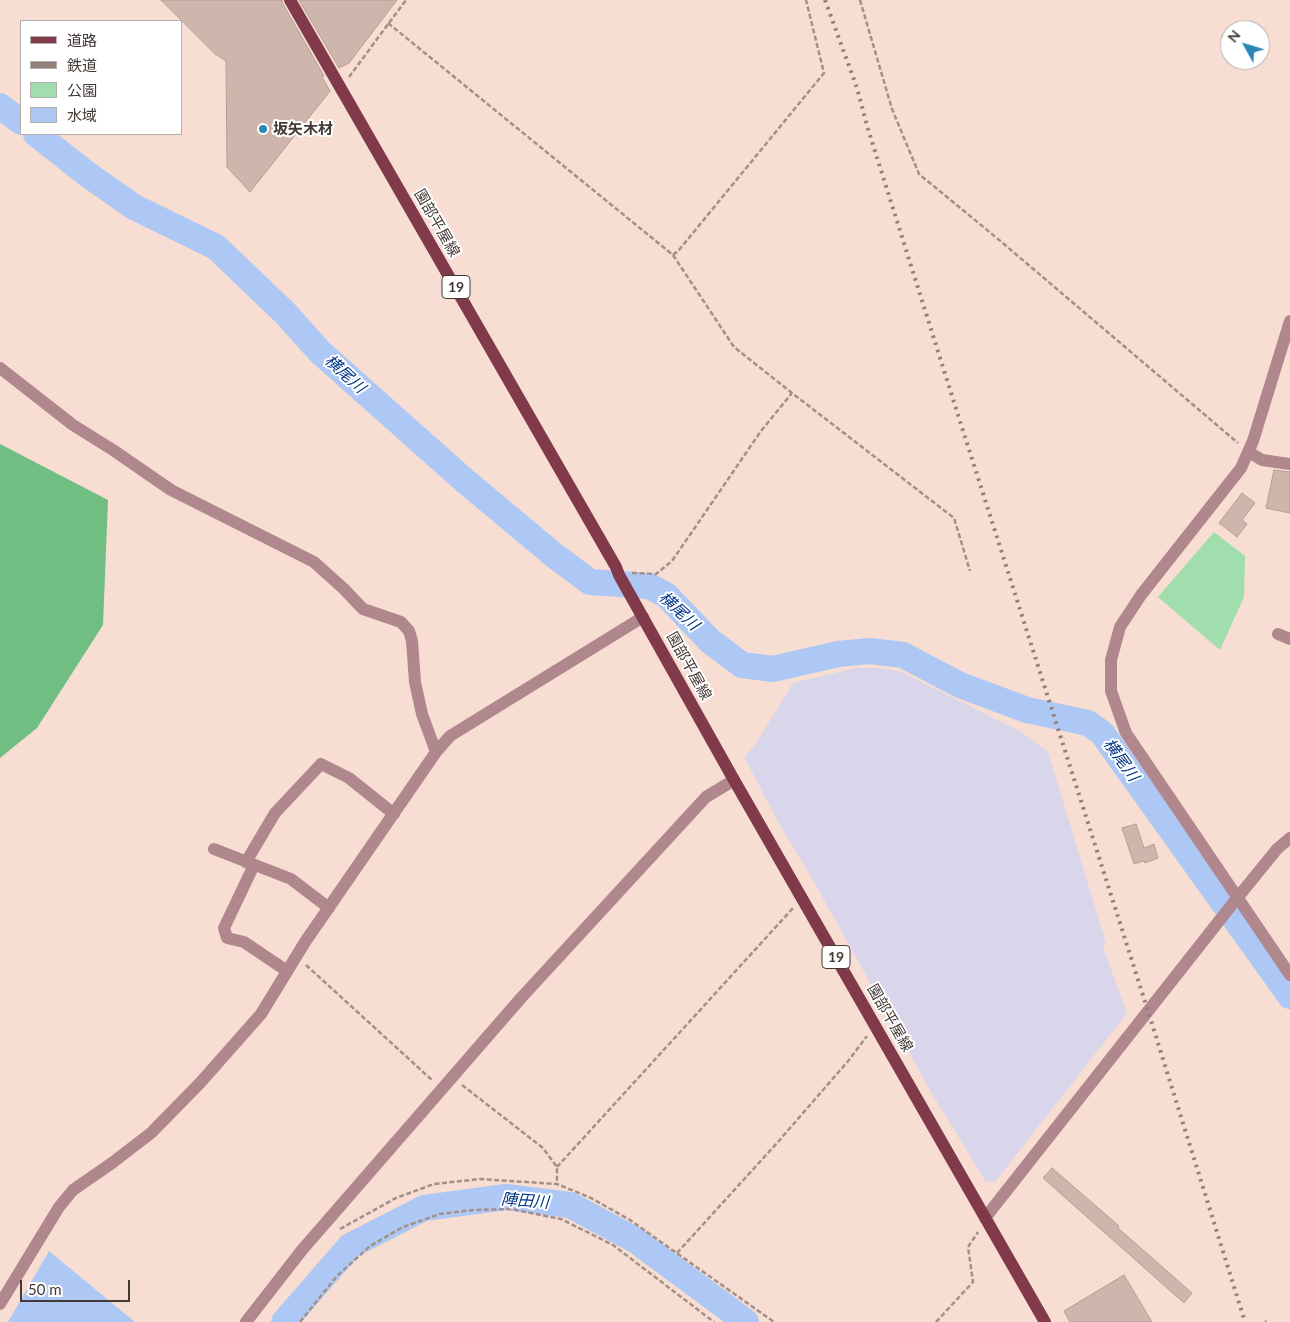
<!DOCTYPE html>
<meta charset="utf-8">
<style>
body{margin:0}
#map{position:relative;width:1290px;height:1322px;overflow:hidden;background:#f7ddd2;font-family:Lato,"Noto Sans JP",sans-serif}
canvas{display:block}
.legend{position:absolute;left:20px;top:20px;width:162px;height:115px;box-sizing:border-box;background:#fff;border:1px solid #b4b0ae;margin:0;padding:6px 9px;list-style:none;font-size:15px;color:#433935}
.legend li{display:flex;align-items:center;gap:10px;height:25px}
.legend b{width:25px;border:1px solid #b4b0ae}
.north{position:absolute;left:1220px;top:20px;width:50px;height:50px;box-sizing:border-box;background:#fff;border:1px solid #b4b0ae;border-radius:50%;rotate:309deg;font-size:14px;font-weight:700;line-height:20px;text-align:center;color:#433935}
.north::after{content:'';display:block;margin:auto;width:18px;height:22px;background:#2b87b4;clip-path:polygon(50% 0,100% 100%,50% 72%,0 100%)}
.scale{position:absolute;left:20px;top:1280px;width:110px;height:22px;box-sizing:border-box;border:2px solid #433935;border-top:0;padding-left:6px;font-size:15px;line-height:18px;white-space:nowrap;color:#433935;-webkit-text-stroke:4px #fff;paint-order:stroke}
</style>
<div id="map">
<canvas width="1290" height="1322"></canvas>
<ul class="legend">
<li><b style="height:6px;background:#803a49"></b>道路</li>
<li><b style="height:6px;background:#918079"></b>鉄道</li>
<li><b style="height:14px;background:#a0dfad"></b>公園</li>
<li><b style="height:14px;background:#adc8f5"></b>水域</li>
</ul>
<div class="north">N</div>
<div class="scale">50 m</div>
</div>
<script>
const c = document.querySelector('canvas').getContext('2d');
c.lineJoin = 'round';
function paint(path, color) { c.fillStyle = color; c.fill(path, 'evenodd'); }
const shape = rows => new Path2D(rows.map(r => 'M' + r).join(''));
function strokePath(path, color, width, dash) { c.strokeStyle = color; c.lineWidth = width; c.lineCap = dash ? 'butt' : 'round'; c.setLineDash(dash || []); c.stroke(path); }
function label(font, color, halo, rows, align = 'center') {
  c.font = font + ' Lato,"Noto Sans JP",sans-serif'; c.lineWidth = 4; c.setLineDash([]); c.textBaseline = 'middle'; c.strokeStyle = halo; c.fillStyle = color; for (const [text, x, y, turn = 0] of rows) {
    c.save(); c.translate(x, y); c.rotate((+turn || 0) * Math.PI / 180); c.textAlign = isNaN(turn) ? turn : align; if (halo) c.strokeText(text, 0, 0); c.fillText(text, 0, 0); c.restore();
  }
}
const industrial = shape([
 [856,668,876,668,899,671,1020,731,1048,752,1106,943,1103,947,1127,1013,995,1182,986,1182,931,1092,809,873,782,829,744,757,755,745,793,683]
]);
const green = shape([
 [1214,532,1245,556,1244,597,1220,650,1158,597]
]);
const forest = shape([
 [0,444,108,500,103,625,37,728,0,758]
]);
const water = shape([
 [49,1251,135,1322,8,1322]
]);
const river = shape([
 [0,106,21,122],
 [36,134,87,174,134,207,216,247,285,313,320,352,464,480,555,556,590,582,649,586,666,595,710,641,742,665,773,669,838,654,870,651,903,655,960,685,1027,710,1088,723,1102,733,1290,996],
 [284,1322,350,1246,424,1208,506,1197,570,1205,635,1240,746,1322]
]);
const building = shape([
 [161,0,282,0,283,4,324,76,322,77,330,91,250,192,227,167,226,61,215,54,161,0],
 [299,0,397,0,349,63,339,68,299,0],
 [1274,470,1290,472,1290,513,1266,508,1274,470],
 [1242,493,1255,503,1242,520,1247,524,1237,537,1219,523,1242,493],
 [1136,824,1144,848,1154,844,1158,858,1145,863,1144,861,1134,864,1122,828,1136,824],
 [1052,1168,1119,1226,1118,1228,1192,1293,1184,1303,1043,1178,1052,1168],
 [1124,1275,1152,1322,1070,1322,1064,1311,1124,1275]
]);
const path = shape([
 [860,0,892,109,919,174,998,239,1238,443],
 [388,23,673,255,734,347,792,393,954,518,970,571],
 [349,77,406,0],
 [673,255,679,250,824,73,806,0],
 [632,573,656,574,672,561,761,431,792,393],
 [306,965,433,1081],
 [462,1085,543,1148,557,1167,557,1184],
 [557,1167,794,907],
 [340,1229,396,1198,434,1184,480,1179,557,1184,591,1198,630,1220,774,1322],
 [677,1253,777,1143,849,1060,867,1036],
 [1265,1321,1266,1322],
 [300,1322,337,1276,370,1246,403,1227,440,1214,473,1210,511,1209,561,1219,613,1245,714,1322],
 [936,1322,973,1282,968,1247,978,1232]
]);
const minor = shape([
 [1290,321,1253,441,1241,468,1141,595,1120,627,1111,660,1111,691,1126,733,1290,975],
 [0,368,73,425,113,450,171,490,314,562,344,589,363,609,401,622,409,631,412,641,415,682,422,714,436,752],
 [1249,452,1262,460,1290,464],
 [1278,634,1290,639],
 [214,849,291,879,329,908],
 [246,862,275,813,321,764,349,778,394,814],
 [254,865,224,928,227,938,244,942,287,971],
 [985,1218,1234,902,1277,849,1290,838],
 [0,1304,59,1207,73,1190,112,1163,151,1133,200,1083,261,1014,305,942,436,752,450,736,643,617],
 [246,1322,302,1250,521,998,706,797,734,780]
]);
const major = shape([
 [290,0,616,567,619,575,734,780,1045,1322]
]);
const rail = shape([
 [825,0,857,88,868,129,958,415,1148,1011,1245,1322]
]);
const markers = [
 [263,129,5,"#2b87b4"]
];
const shields = [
 [456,287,28],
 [836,957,28]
];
const shieldNames = [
 ["19",456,287],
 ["19",836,957]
];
const poiNames = [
 ["坂矢木材",273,129]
];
const streetNames = [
 ["園部平屋線",437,223,60],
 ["園部平屋線",689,666,61],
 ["園部平屋線",890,1018,60]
];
const waterNames = [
 ["横尾川",345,374,42],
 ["横尾川",679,611,43],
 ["横尾川",1121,760,54],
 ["陣田川",525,1201,4]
];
paint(industrial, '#d9d6ec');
paint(green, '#a0dfad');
paint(forest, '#71be82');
paint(water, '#adc8f5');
strokePath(river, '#adc8f5', 26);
paint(building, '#cfb6ac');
strokePath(building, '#b69e94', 1);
strokePath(path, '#a39189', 2.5, [5, 2.5]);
strokePath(minor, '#b1878e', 12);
strokePath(major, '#803a49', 12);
strokePath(rail, '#918079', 4, [2.5, 5]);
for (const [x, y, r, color] of markers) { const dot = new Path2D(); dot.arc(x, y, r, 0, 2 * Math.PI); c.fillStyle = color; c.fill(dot); strokePath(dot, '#fff', 2); }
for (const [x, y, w] of shields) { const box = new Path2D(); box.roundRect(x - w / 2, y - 11.5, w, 23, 4); c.fillStyle = '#fff'; c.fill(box); strokePath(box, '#433935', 1); }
label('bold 14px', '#433935', null, shieldNames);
label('bold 15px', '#433935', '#fff', poiNames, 'left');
label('15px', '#433935', '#fff', streetNames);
label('italic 16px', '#003586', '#fff', waterNames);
</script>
